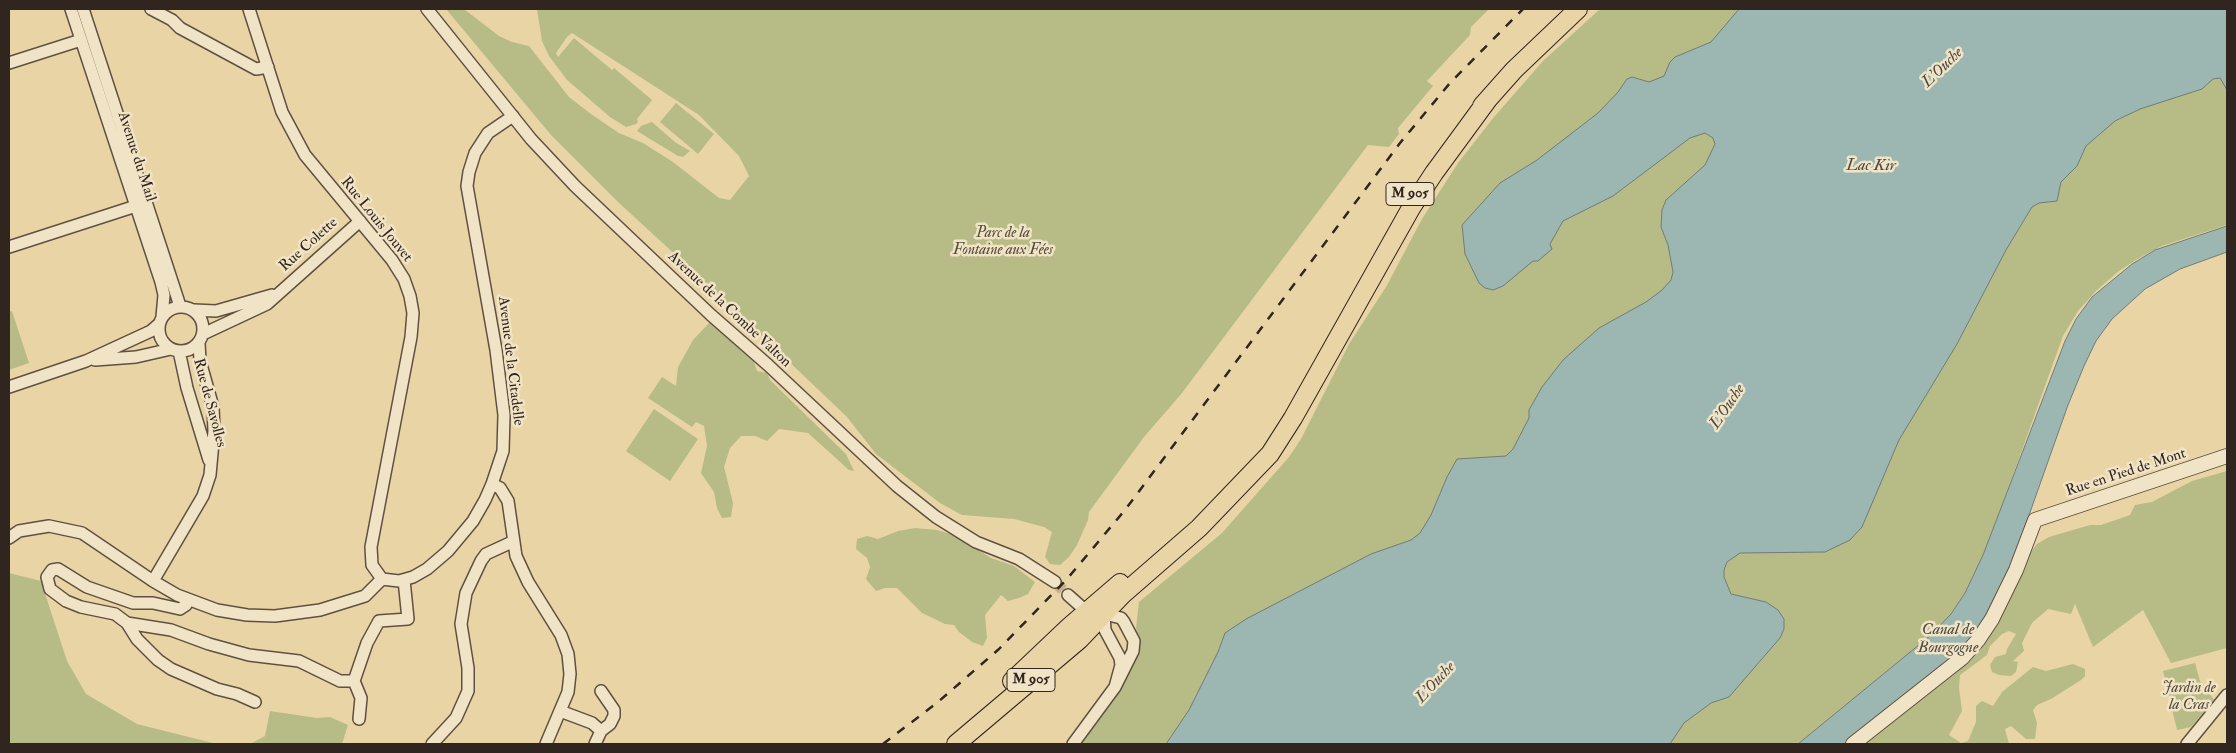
<!DOCTYPE html>
<meta charset="utf-8">
<style>
body{margin:0}
#map{position:relative;width:2236px;height:753px;overflow:hidden;background:#e9d4a6;font-family:"IM FELL Double Pica",serif}
canvas{display:block}
.frame{position:absolute;inset:0;border:10px solid #312520;pointer-events:none}
</style>
<div id="map">
<canvas width="2236" height="753"></canvas>
<div class="frame"></div>
</div>
<script>
const c = document.querySelector('canvas').getContext('2d');
c.lineJoin = 'round';
function paint(path, color) { c.fillStyle = color; c.fill(path, 'evenodd'); }
const shape = rows => new Path2D(rows.map(r => 'M' + r).join(''));
function strokePath(path, color, width, dash) { c.strokeStyle = color; c.lineWidth = width; c.lineCap = dash ? 'butt' : 'round'; c.setLineDash(dash || []); c.stroke(path); }
function label(font, color, halo, rows, align = 'center') {
  c.font = font + ' "IM FELL Double Pica",serif'; c.lineWidth = 5; c.setLineDash([]); c.textBaseline = 'middle'; c.strokeStyle = halo; c.fillStyle = color; for (const [text, x, y, turn = 0] of rows) {
    c.save(); c.translate(x, y); c.rotate((+turn || 0) * Math.PI / 180); c.textAlign = isNaN(turn) ? turn : align; if (halo) c.strokeText(text, 0, 0); c.fillText(text, 0, 0); c.restore();
  }
}
const green = shape([
 [446,9,464,9,499,36,512,42,529,46,569,97,591,114,619,133,643,143,673,162,719,198,730,200,749,176,739,156,699,115,572,33,567,37,556,53,558,57,574,38,612,70,614,68,652,100,637,119,638,122,636,124,626,127,610,117,567,80,549,56,542,41,537,9,1489,9,1471,27,1470,35,1427,81,1433,86,1398,128,1399,134,1389,147,1368,145,1182,393,1144,437,1089,512,1088,520,1077,545,1069,557,1060,565,1050,564,1045,557,1052,532,1044,527,1014,519,962,515,940,503,876,454,847,417,717,293,618,202,551,135],
 [1600,9,2227,9,2227,225,2162,246,2139,258,2119,271,2097,290,2078,311,2063,336,1989,542,1965,593,1951,614,1931,635,1798,744,1077,744,1140,644,1136,628,1139,602,1222,533,1289,457,1301,439,1349,344,1386,287,1422,219,1458,163,1494,117,1543,61],
 [676,103,714,134,698,154,660,122],
 [652,122,675,142,690,151,683,157,678,156,637,131,641,126],
 [12,311,29,363,9,370,9,312],
 [710,322,733,339,753,359,757,371,767,373,770,380,846,454,854,471,849,470,808,433,779,429,767,441,755,436,741,436,730,448,724,467,733,503,731,517,722,518,717,508,714,492,701,473,707,446,704,426,696,422,692,427,648,398,662,377,676,386,678,367,693,340],
 [654,409,698,439,670,481,626,451],
 [2227,471,2227,648,2171,663,2143,610,2093,647,2075,604,2071,614,2048,609,2032,623,2022,643,2024,651,2013,661,2018,662,2016,672,2011,676,1999,675,1992,672,1990,665,1995,657,2006,654,2007,649,2016,634,2009,631,2002,634,1990,646,1987,655,1960,675,1959,688,1962,711,1949,735,1961,743,1968,741,1976,722,1976,706,1982,701,1993,706,2002,692,2033,667,2046,671,2073,664,2085,669,2085,676,2081,680,2051,699,2037,705,2033,710,2037,723,2035,739,2026,739,2011,726,2005,729,2009,744,1846,744,1929,676,2037,544,2049,537,2090,525,2101,525,2130,515,2135,505,2152,502,2192,481],
 [915,528,937,530,957,536,991,558,1014,566,1035,582,1028,594,1019,598,1008,601,1001,595,985,615,987,638,983,646,972,642,959,632,954,625,945,624,922,613,897,588,885,588,876,591,866,579,870,567,867,558,856,549,857,539,867,536,878,539,898,531],
 [9,573,41,581,67,661,86,694,137,724,217,744,9,744],
 [2195,663,2200,681,2214,700,2191,727,2177,730,2163,671],
 [270,711,317,718,330,717,348,725,342,744,250,744,265,736]
]);
const water = shape([
 [1739,9,2227,9,2227,90,2220,78,2213,79,2202,89,2140,109,2115,121,2086,146,2077,166,2061,182,2057,201,2039,203,2032,207,2006,250,1957,344,1899,440,1862,527,1850,540,1825,552,1740,553,1727,562,1724,570,1724,577,1731,594,1766,602,1778,610,1784,619,1784,629,1780,638,1729,697,1711,703,1684,723,1670,744,1166,744,1189,710,1218,652,1225,633,1246,619,1371,554,1411,540,1420,533,1431,515,1447,477,1457,459,1506,456,1513,449,1529,418,1529,410,1542,387,1563,360,1599,328,1646,302,1662,290,1671,280,1673,272,1668,245,1661,227,1662,210,1666,200,1705,165,1715,144,1713,138,1705,133,1690,138,1613,196,1563,221,1550,244,1552,249,1538,261,1533,261,1503,286,1493,290,1485,288,1479,283,1465,254,1462,225,1500,183,1537,160,1598,113,1618,92,1627,79,1632,77,1649,82,1664,76,1670,62,1675,57,1711,42,1739,9],
 [2227,226,2227,252,2180,269,2145,289,2112,319,2096,341,2084,366,2068,405,2011,566,1982,624,1960,652,1846,744,1798,744,1931,635,1951,614,1965,593,1983,555,2065,341,2076,319,2092,297,2132,264,2155,250,2227,226]
]);
const minorTunnel = shape([
 [1055,582,1068,595]
]);
const minor = shape([
 [71,9,161,282,164,295,162,317],
 [83,9,180,306],
 [151,9,172,20,180,28,256,69,268,67],
 [249,9,282,112,305,155,392,260,404,279,410,296,413,313,411,337,371,547,372,565,382,579],
 [427,9,531,139,575,186,711,315,768,365,897,486,936,517,976,542,1019,559,1055,582],
 [9,63,81,40],
 [9,247,136,206],
 '159 329a22 22 0 1 1 44 0a22 22 0 1 1-44 0Z',
 [194,310,216,311,272,295],
 [203,334,267,304,360,221],
 [179,351,187,388,209,460],
 [95,360,136,357,171,349],
 [9,387,86,361,151,331,160,323],
 [492,484,500,488,508,501,516,556,528,582,561,635,568,654,570,674,568,692,546,744],
 [9,538,19,531,49,526,82,533,153,581,177,595,217,610,247,615,275,616,320,610,365,596,382,579],
 [382,579,399,581,413,577,427,569,448,551,473,521,485,500,492,484,503,451,504,415,496,350,467,186,469,172,475,153,488,133,513,116],
 [153,581,203,496,210,475,214,431,213,407,200,361,199,343],
 [1068,595,1086,611],
 [188,600,186,605,180,609,153,603,133,603,87,587,58,569,52,570,47,577,50,589,66,601,81,607,115,614,127,623,137,639,158,660,171,669,217,689,237,694,255,702],
 [127,623,171,630,209,644,249,655,299,661,340,681,354,681,367,643,379,621,408,619,404,580],
 [354,681,361,698,359,719],
 [560,711,592,723,601,731,610,724,614,716,614,710,601,691],
 [432,744,456,718,468,691,468,668,461,624,466,593,481,561,486,554,512,542],
 [595,744,601,731],
 [1073,744,1115,687,1133,651,1134,641,1124,622,1121,618,1104,614,1105,630,1120,658,1121,665,1115,687],
 [2187,744,2227,695]
]);
const tertiary = shape([
 [1853,744,1962,658,1978,640,1992,619,2016,570,2035,520,2227,456]
]);
const primary = shape([
 [1482,106,1514,70,1578,9],
 [1012,681,1070,626,1120,583],
 [956,744,1079,640,1122,595,1199,528,1270,454,1293,418,1411,208,1434,173,1489,98]
]);
const rail = shape([
 [883,744,938,702,999,649,1067,579,1125,510,1400,143,1450,83,1523,9]
]);
const shields = [
 [1410,194,48],
 [1031,680,48]
];
const shieldNames = [
 ["M 905",1410,194],
 ["M 905",1031,680]
];
const streetNames = [
 ["Avenue du Mail",136,157,72],
 ["Rue Louis Jouvet",376,220,51],
 ["Rue Colette",309,245,-42],
 ["Avenue de la Combe Valton",729,310,43],
 ["Avenue de la Citadelle",510,361,83],
 ["Rue de Savolles",209,403,75],
 ["Rue en Pied de Mont",2126,473,-18]
];
const parkNames = [
 ["Parc de la",1003,234],
 ["Fontaine aux Fées",1003,251],
 ["Jardin de",2189,689],
 ["la Cras",2189,706]
];
const waterNames = [
 ["L'Ouche",1943,68,-44],
 ["Lac Kir",1871,167],
 ["L'Ouche",1728,407,-56],
 ["Canal de",1948,631],
 ["Bourgogne",1948,649],
 ["L'Ouche",1436,683,-47]
];
paint(green, '#b7bc86');
paint(water, '#9cb6b2');
strokePath(water, '#717c78', 1);
strokePath(minorTunnel, '#c4b18b', 11, [11, 5.5]);
strokePath(minor, '#5f5142', 14);
strokePath(tertiary, '#5f5142', 16);
strokePath(primary, '#312520', 20);
strokePath(minor, '#f1e3c5', 11);
strokePath(tertiary, '#f1e3c5', 14);
strokePath(primary, '#e9d4a6', 18);
strokePath(rail, '#312520', 2.5, [9, 9]);
for (const [x, y, w] of shields) { const box = new Path2D(); box.roundRect(x - w / 2, y - 11.5, w, 23, 4); c.fillStyle = '#f1e3c5'; c.fill(box); strokePath(box, '#312520', 1); }
label('bold 14px', '#312520', null, shieldNames);
label('15px', '#312520', '#f1e3c5', streetNames);
label('italic 15px', '#524b3a', '#f1e3c5', parkNames);
label('italic 16px', '#4c4944', '#f1e3c5', waterNames);
</script>
